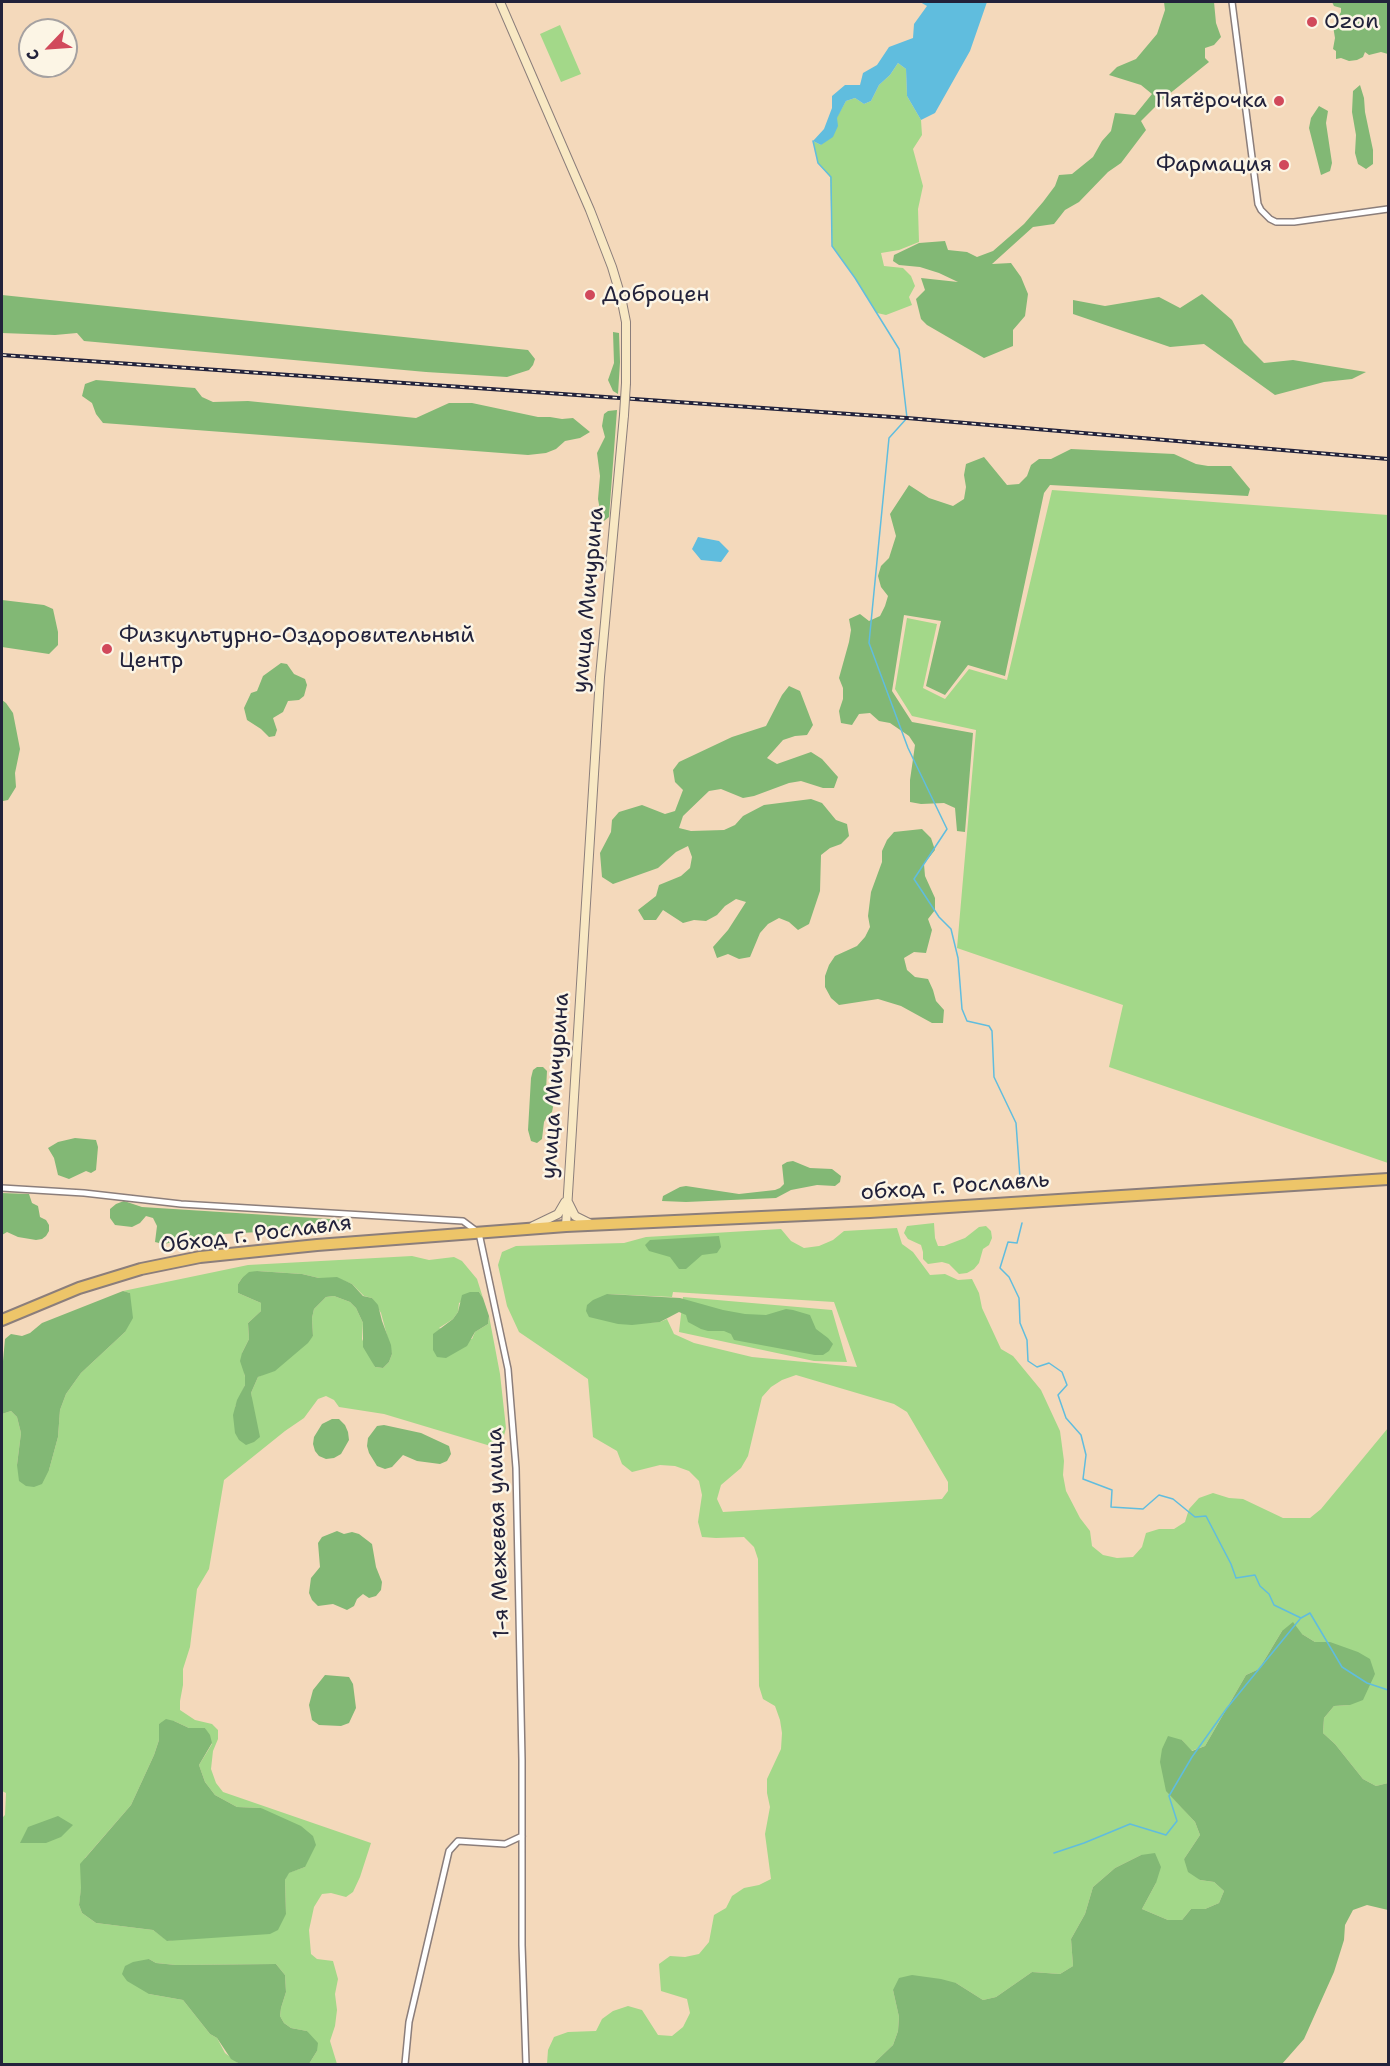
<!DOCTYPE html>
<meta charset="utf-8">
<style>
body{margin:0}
#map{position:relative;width:1390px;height:2066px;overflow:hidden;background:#f4d9bb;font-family:"Shantell Sans",sans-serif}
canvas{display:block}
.frame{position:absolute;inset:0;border:3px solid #22223b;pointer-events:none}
.north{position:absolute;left:18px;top:18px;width:60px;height:60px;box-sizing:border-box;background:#fcf5e5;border:2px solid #a5a1a1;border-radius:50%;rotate:245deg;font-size:16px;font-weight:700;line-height:24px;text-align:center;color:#22223b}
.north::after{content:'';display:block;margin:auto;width:21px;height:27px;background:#d1495b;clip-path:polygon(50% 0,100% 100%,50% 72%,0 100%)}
</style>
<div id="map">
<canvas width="1390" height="2066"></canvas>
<div class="frame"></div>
<div class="north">С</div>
</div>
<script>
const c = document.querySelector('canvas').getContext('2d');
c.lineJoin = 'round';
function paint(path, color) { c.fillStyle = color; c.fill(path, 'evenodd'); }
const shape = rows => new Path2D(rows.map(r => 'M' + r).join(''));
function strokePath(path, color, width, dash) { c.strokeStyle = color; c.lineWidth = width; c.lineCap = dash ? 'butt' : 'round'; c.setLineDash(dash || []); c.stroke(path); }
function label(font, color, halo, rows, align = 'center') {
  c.font = font + ' "Shantell Sans",sans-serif'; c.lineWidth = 5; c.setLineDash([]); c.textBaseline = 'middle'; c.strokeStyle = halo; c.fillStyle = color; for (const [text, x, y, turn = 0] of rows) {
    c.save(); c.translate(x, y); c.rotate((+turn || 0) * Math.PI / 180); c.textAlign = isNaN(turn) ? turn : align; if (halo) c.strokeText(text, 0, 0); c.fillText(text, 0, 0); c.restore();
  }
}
const green = shape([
 [560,25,581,74,561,82,540,34],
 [898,63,906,69,907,96,921,120,922,135,913,149,923,186,918,209,919,242,899,250,881,253,884,266,903,268,911,276,915,286,909,297,912,305,886,315,877,313,855,278,832,246,830,177,818,163,813,141,821,145,846,101,855,98,864,104,871,101,879,85,890,75],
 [1052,490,1388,515,1388,1163,1109,1067,1123,1005,957,948,976,730,912,716,895,689,907,618,937,624,923,688,945,699,969,669,1007,680],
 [934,1223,935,1238,938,1246,944,1246,965,1238,979,1227,986,1226,991,1231,992,1238,989,1245,983,1249,979,1263,974,1269,967,1273,959,1274,949,1264,942,1262,928,1264,923,1259,923,1252,921,1245,908,1239,904,1233,907,1226],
 [897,1228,902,1244,913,1252,930,1275,945,1274,958,1280,972,1279,979,1293,982,1308,1001,1349,1013,1356,1041,1390,1060,1431,1064,1461,1063,1475,1066,1491,1080,1518,1090,1531,1092,1546,1103,1555,1117,1558,1133,1557,1142,1547,1146,1533,1159,1529,1174,1529,1185,1522,1189,1509,1199,1498,1213,1493,1229,1498,1243,1499,1283,1518,1310,1518,1321,1509,1388,1428,1388,1783,1376,1786,1363,1779,1335,1744,1323,1733,1324,1718,1334,1706,1350,1705,1330,1642,1315,1642,1302,1634,1282,1631,1259,1669,1246,1675,1205,1746,1191,1751,1182,1740,1166,1790,1195,1822,1200,1835,1184,1859,1200,1880,1214,1882,1224,1891,1219,1903,1205,1909,1191,1909,1182,1920,1168,1920,1142,1909,1156,1883,1141,1855,1115,1868,1093,1887,1085,1914,1071,1939,1073,1966,1060,1974,1032,1972,996,1997,983,2000,956,1983,893,1990,899,2017,898,2031,893,2045,873,2064,547,2064,548,2050,554,2037,568,2032,596,2031,602,2019,613,2011,628,2006,642,2010,658,2035,672,2036,683,2027,690,2013,687,1999,661,1991,659,1964,670,1956,685,1957,699,1954,709,1942,714,1915,726,1908,732,1896,744,1888,759,1885,771,1879,765,1834,770,1807,767,1793,767,1779,781,1749,782,1733,780,1720,775,1706,763,1699,759,1686,758,1559,754,1547,744,1537,716,1538,702,1537,698,1522,702,1495,699,1481,689,1471,675,1466,660,1465,632,1472,622,1464,617,1451,593,1437,588,1379,519,1332,507,1306,498,1265,502,1252,516,1246,624,1243,646,1237,781,1229,791,1241,804,1248,819,1246,833,1240,844,1231],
 [673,1292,834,1302,857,1367,752,1357,694,1343,674,1334,667,1319,660,1322,618,1324,607,1294,672,1297],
 [796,1375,894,1404,907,1412,948,1482,948,1491,942,1499,723,1512,717,1499,721,1485,741,1468,748,1456,762,1397,771,1387,782,1380],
 [412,1256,429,1260,454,1257,462,1261,477,1279,483,1298,479,1292,459,1303,458,1312,453,1319,439,1328,472,1339,475,1332,488,1324,489,1316,500,1374,506,1428,502,1443,494,1447,384,1414,339,1407,334,1400,326,1396,318,1399,304,1418,285,1431,224,1480,209,1569,197,1589,190,1647,183,1669,183,1685,180,1701,180,1710,195,1720,212,1724,218,1730,218,1739,213,1751,211,1769,216,1783,223,1792,371,1843,360,1877,353,1892,346,1897,331,1893,322,1894,314,1907,309,1930,311,1954,317,1959,333,1961,338,1979,335,1994,337,2010,335,2026,330,2041,337,2064,309,2064,317,2051,307,2031,291,2028,284,2023,280,2016,281,2008,286,1992,285,1975,276,1964,176,1965,156,1963,149,1959,149,1994,183,2000,210,2034,217,2038,225,2053,238,2063,254,2064,2,2064,2,1818,5,1815,6,1793,2,1791,2,1414,11,1411,17,1417,21,1433,17,1465,49,1470,58,1437,60,1410,66,1394,81,1373,125,1332,130,1293,123,1291,248,1265],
 [257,1271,302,1274,319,1278,337,1278,352,1284,364,1296,372,1298,381,1313,392,1354,389,1362,383,1368,375,1367,362,1339,363,1323,356,1308,350,1302,334,1296,326,1297,314,1309,312,1318,313,1336,266,1373,258,1377,251,1393,252,1402,235,1407,245,1385,245,1377,242,1353,249,1339,248,1323,261,1311,261,1303,238,1293,238,1284,242,1278],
 [174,1721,189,1728,205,1728,212,1744,199,1765,205,1782,215,1795,237,1807,261,1808,305,1867,288,1873,285,1880,286,1914,168,1941,153,1930,96,1923,82,1913,79,1905,85,1858,131,1805,154,1755,159,1740,159,1724],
 [683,1297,832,1310,847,1362,814,1361,679,1332]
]);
const forest = shape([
 [1164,2,1214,2,1216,23,1221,37,1214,45,1205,48,1205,58,1209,62,1163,99,1141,121,1146,130,1121,163,1108,172,1079,202,1065,210,1054,224,1033,227,992,264,1011,263,1021,277,1028,294,1025,316,1013,330,1013,346,984,358,927,325,921,319,916,299,925,290,921,278,958,282,939,273,920,267,899,265,893,261,894,255,919,243,945,241,948,250,967,252,977,257,993,251,1024,224,1043,202,1055,186,1059,175,1072,174,1093,157,1102,141,1111,131,1115,113,1135,115,1152,94,1141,85,1109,75,1117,67,1136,59,1157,34,1165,10],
 [1332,2,1388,2,1388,54,1381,52,1369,55,1365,52,1363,57,1357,60,1349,61,1341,58,1336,59,1336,51,1333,49,1335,38,1333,26,1341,12,1341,8,1334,6],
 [1360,85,1364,98,1365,112,1373,150,1373,164,1366,169,1358,164,1355,153,1356,135,1352,112,1353,91],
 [1319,106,1328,111,1326,123,1332,163,1330,171,1321,175,1309,128,1311,118],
 [1202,294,1232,320,1244,343,1264,363,1293,360,1366,372,1352,379,1324,382,1275,395,1204,344,1170,347,1073,314,1073,300,1105,306,1159,297,1180,308],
 [2,295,528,350,535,359,533,365,529,370,507,377,426,372,84,341,77,333,55,335,2,333],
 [613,332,619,333,620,362,618,394,613,391,608,380,614,363],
 [96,380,195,388,202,397,213,402,248,401,416,418,449,403,472,403,538,417,550,417,562,419,573,418,590,432,580,438,565,441,556,449,546,453,528,455,103,423,96,414,92,403,82,396,85,384],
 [617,410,609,517,604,521,601,516,598,499,600,476,597,453,605,437,602,426,604,414,608,411],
 [1071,449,1174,454,1196,464,1208,466,1231,466,1250,489,1248,496,1050,485,1044,493,1005,676,968,665,945,695,926,686,941,621,904,615,892,691,912,722,973,733,965,832,957,831,955,808,944,803,921,804,910,802,910,780,915,745,909,736,890,723,879,721,870,713,859,714,852,725,841,723,839,711,843,699,843,688,839,678,849,642,851,630,849,619,860,614,869,621,880,616,885,606,888,596,881,587,878,576,881,566,889,558,896,536,890,514,909,485,929,498,953,506,964,499,966,487,964,475,966,464,984,457,1007,485,1019,484,1027,476,1031,465,1039,459,1051,459],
 [2,600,44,605,53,609,58,632,58,645,49,654,2,647],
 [281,663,287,664,294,674,305,679,307,685,304,696,299,700,288,701,283,712,273,718,277,730,275,736,269,737,261,729,247,720,244,708,251,693,257,691,263,676],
 [789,686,800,691,813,725,807,735,795,736,783,740,767,758,777,764,811,752,822,759,838,777,834,788,823,788,801,781,789,783,754,796,743,798,721,789,709,791,683,816,679,828,691,831,724,830,735,825,743,816,764,805,811,799,822,803,836,820,847,824,849,836,841,844,830,848,821,855,820,891,809,924,798,930,789,922,779,918,768,924,760,933,750,957,739,959,728,954,717,958,713,947,728,930,746,902,736,899,725,906,717,915,706,921,694,920,683,923,663,910,656,920,644,920,638,910,656,896,659,885,681,876,690,868,692,857,688,846,676,852,658,868,613,884,602,877,600,853,611,832,612,820,619,812,642,805,665,814,675,811,683,790,675,782,673,770,679,762,732,737,766,726,782,695],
 [2,700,6,703,13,713,20,749,15,773,16,787,8,800,3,801,2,799],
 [922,829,931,838,935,850,924,864,925,876,935,898,935,910,928,919,932,930,926,953,914,952,904,958,907,970,915,977,928,979,933,990,936,1001,944,1010,943,1023,932,1023,901,1006,878,999,839,1005,831,998,825,987,825,976,829,965,835,956,857,946,865,937,870,927,868,916,871,892,882,862,882,851,887,840,894,832],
 [537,1067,543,1067,547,1071,546,1090,553,1107,552,1112,547,1116,544,1122,542,1139,537,1143,531,1141,528,1130,531,1078,533,1070],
 [75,1138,96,1140,98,1147,96,1170,91,1173,86,1171,69,1179,58,1175,54,1158,48,1148,58,1142],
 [793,1161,810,1168,832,1169,841,1176,840,1182,835,1186,817,1185,791,1190,776,1198,686,1202,662,1201,663,1196,680,1187,686,1186,739,1194,775,1190,780,1188,784,1184,782,1165,787,1162],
 [2,1193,29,1194,32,1203,38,1206,40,1217,46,1220,49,1225,49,1231,46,1236,42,1239,36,1240,18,1237,7,1232,2,1235],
 [124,1201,142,1207,346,1220,348,1227,223,1234,163,1244,155,1242,157,1226,153,1218,146,1216,140,1223,132,1227,115,1225,110,1218,110,1209,116,1204],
 [719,1236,721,1247,717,1253,702,1255,686,1269,679,1269,670,1257,649,1251,645,1245,650,1240],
 [257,1271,302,1274,319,1278,337,1277,352,1284,363,1296,372,1298,378,1305,382,1321,391,1345,392,1354,389,1362,383,1368,375,1367,363,1347,363,1323,356,1308,350,1302,334,1296,326,1297,314,1309,312,1318,313,1336,308,1343,275,1371,258,1377,251,1393,260,1437,254,1442,246,1445,239,1440,235,1433,233,1415,237,1400,245,1385,245,1376,240,1361,242,1353,249,1339,248,1323,261,1311,261,1303,238,1293,238,1284,242,1278,249,1272],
 [123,1291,130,1293,133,1318,125,1332,81,1373,66,1394,60,1410,58,1437,49,1470,42,1484,34,1487,26,1486,19,1481,17,1465,21,1433,17,1417,11,1411,2,1414,2,1372,5,1339,11,1334,22,1336,30,1333,42,1323],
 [470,1292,479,1292,483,1298,489,1316,488,1324,475,1332,467,1346,446,1358,437,1357,433,1350,433,1334,453,1319,458,1312,462,1295],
 [607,1294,680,1298,723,1310,745,1314,766,1315,786,1309,793,1310,810,1315,816,1329,828,1338,833,1344,829,1351,823,1355,815,1355,734,1340,731,1334,724,1331,708,1331,701,1329,688,1322,686,1315,679,1312,660,1322,632,1325,618,1324,589,1317,586,1311,587,1305,593,1300],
 [332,1419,339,1419,345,1425,348,1432,349,1440,341,1454,334,1458,326,1459,319,1456,315,1451,313,1444,314,1437,322,1424],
 [384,1425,421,1433,449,1446,451,1454,447,1461,440,1464,417,1461,403,1455,392,1467,385,1469,377,1466,369,1453,367,1446,368,1438,377,1426],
 [337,1531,344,1534,352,1532,359,1534,372,1544,376,1567,382,1582,381,1590,376,1596,369,1598,363,1594,357,1599,354,1606,347,1610,333,1604,318,1606,312,1600,309,1593,311,1578,320,1567,318,1543,322,1537],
 [1293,1622,1302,1634,1315,1642,1330,1642,1358,1652,1370,1659,1375,1674,1363,1700,1350,1705,1334,1706,1324,1718,1323,1733,1335,1744,1363,1779,1376,1786,1388,1783,1388,1910,1367,1905,1353,1910,1345,1925,1344,1940,1334,1972,1304,2039,1282,2064,873,2064,893,2045,898,2031,899,2017,893,1990,899,1978,912,1975,941,1979,956,1983,983,2000,996,1997,1032,1972,1060,1974,1073,1966,1071,1939,1085,1914,1093,1887,1115,1868,1141,1855,1155,1853,1161,1867,1156,1883,1142,1909,1168,1920,1182,1920,1191,1909,1205,1909,1219,1903,1224,1891,1214,1882,1200,1880,1188,1872,1184,1859,1200,1835,1195,1822,1166,1791,1160,1762,1162,1749,1168,1736,1182,1740,1192,1751,1205,1746,1246,1675,1259,1669,1282,1631],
 [325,1675,349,1677,353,1684,356,1708,349,1723,341,1726,319,1725,312,1720,309,1705,313,1690],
 [166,1719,174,1721,189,1728,205,1728,210,1735,212,1743,199,1765,205,1782,215,1795,237,1807,261,1808,301,1826,313,1836,316,1845,305,1867,289,1873,285,1880,286,1914,278,1930,270,1934,167,1941,153,1930,96,1923,82,1913,79,1905,81,1888,80,1864,131,1805,154,1755,159,1740,159,1724],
 [58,1816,73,1825,61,1837,46,1843,20,1843,28,1827],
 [149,1959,156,1963,176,1965,276,1964,285,1975,286,1992,281,2008,280,2016,284,2023,291,2028,307,2031,318,2043,317,2051,309,2064,254,2064,238,2063,231,2059,217,2038,210,2034,183,2000,149,1994,127,1981,122,1974,125,1966,133,1962]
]);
const water = shape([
 [920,2,987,2,970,51,935,113,921,120,907,96,906,69,898,63,890,75,879,85,871,101,864,104,855,98,846,101,837,118,838,126,833,137,821,145,813,141,824,129,832,108,832,96,845,85,860,85,863,73,877,65,889,47,913,38,914,24,927,6],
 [698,537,719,541,729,551,721,562,701,560,692,549]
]);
const stream = shape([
 [813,141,818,163,831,177,832,246,855,278,899,349,907,418,889,438,869,643,908,748,947,829,914,879,939,917,951,929,958,958,962,1009,967,1021,989,1026,992,1031,994,1077,1016,1123,1020,1178],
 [1022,1223,1017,1243,1008,1242,1000,1268,1009,1277,1019,1298,1020,1323,1027,1340,1028,1361,1037,1367,1049,1363,1062,1372,1067,1385,1058,1395,1066,1418,1081,1435,1086,1455,1083,1479,1112,1490,1111,1507,1143,1509,1159,1495,1173,1499,1195,1517,1206,1516,1231,1564,1236,1578,1255,1575,1260,1586,1269,1594,1274,1605,1301,1618,1310,1613,1342,1667,1367,1683,1388,1690],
 [1054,1853,1084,1843,1130,1824,1166,1835,1177,1821,1169,1796,1192,1757,1227,1708,1300,1619]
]);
const street = shape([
 [1232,2,1258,204,1261,210,1270,219,1276,222,1294,222,1388,209],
 [2,1188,84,1193,181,1204,463,1221,479,1233,508,1369,516,1468,522,1760,522,1945,526,2064],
 [405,2064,409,2022,449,1851,458,1841,505,1844,522,1836]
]);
const secondary = shape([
 [500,2,590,210,612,267,621,297,626,322,626,383],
 [568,1202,575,1216,591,1224],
 [533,1226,558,1214,565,1202],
 [566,1226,600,677,624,415]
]);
const highway = shape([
 [2,1320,79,1288,141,1269,200,1257,317,1245,566,1226,870,1212,1388,1179]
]);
const rail = shape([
 [2,355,907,418,1388,459]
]);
const secondaryBridge = shape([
 [624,415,626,383]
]);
const markers = [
 [1312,22,6,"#d1495b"],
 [1279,101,6,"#d1495b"],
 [1284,165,6,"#d1495b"],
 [590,295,6,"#d1495b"],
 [107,649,6,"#d1495b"]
];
const poiNames = [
 ["Ozon",1324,22],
 ["Пятёрочка",1267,101,"right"],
 ["Фармация",1272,165,"right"],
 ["Доброцен",602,295],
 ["Физкультурно-Оздоровительный",119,636],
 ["Центр",119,661]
];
const streetNames = [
 ["улица Мичурина",589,600,-85],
 ["улица Мичурина",556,1086,-86],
 ["обход г. Рославль",955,1187,-4],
 ["Обход г. Рославля",256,1235,-7],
 ["1-я Межевая улица",499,1533,-92]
];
paint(green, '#a3d889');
paint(forest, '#82b875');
paint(water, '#60bdde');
strokePath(stream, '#60bdde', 1.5);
strokePath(street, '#8b7e7b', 8);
strokePath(secondary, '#8b7e7b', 10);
strokePath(highway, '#8b7e7b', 14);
strokePath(street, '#fff', 5);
strokePath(secondary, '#f8e8c3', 8);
strokePath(highway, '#edc569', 10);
strokePath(rail, '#22223b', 4);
strokePath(rail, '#fcf5e5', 1.5, [4.5]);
strokePath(secondaryBridge, '#8b7e7b', 10, []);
strokePath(secondaryBridge, '#f8e8c3', 8);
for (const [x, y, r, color] of markers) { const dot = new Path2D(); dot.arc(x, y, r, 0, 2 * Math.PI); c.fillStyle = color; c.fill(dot); strokePath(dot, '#fcf5e5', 2); }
label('22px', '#22223b', '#fcf5e5', poiNames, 'left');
label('22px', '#22223b', '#fcf5e5', streetNames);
</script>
